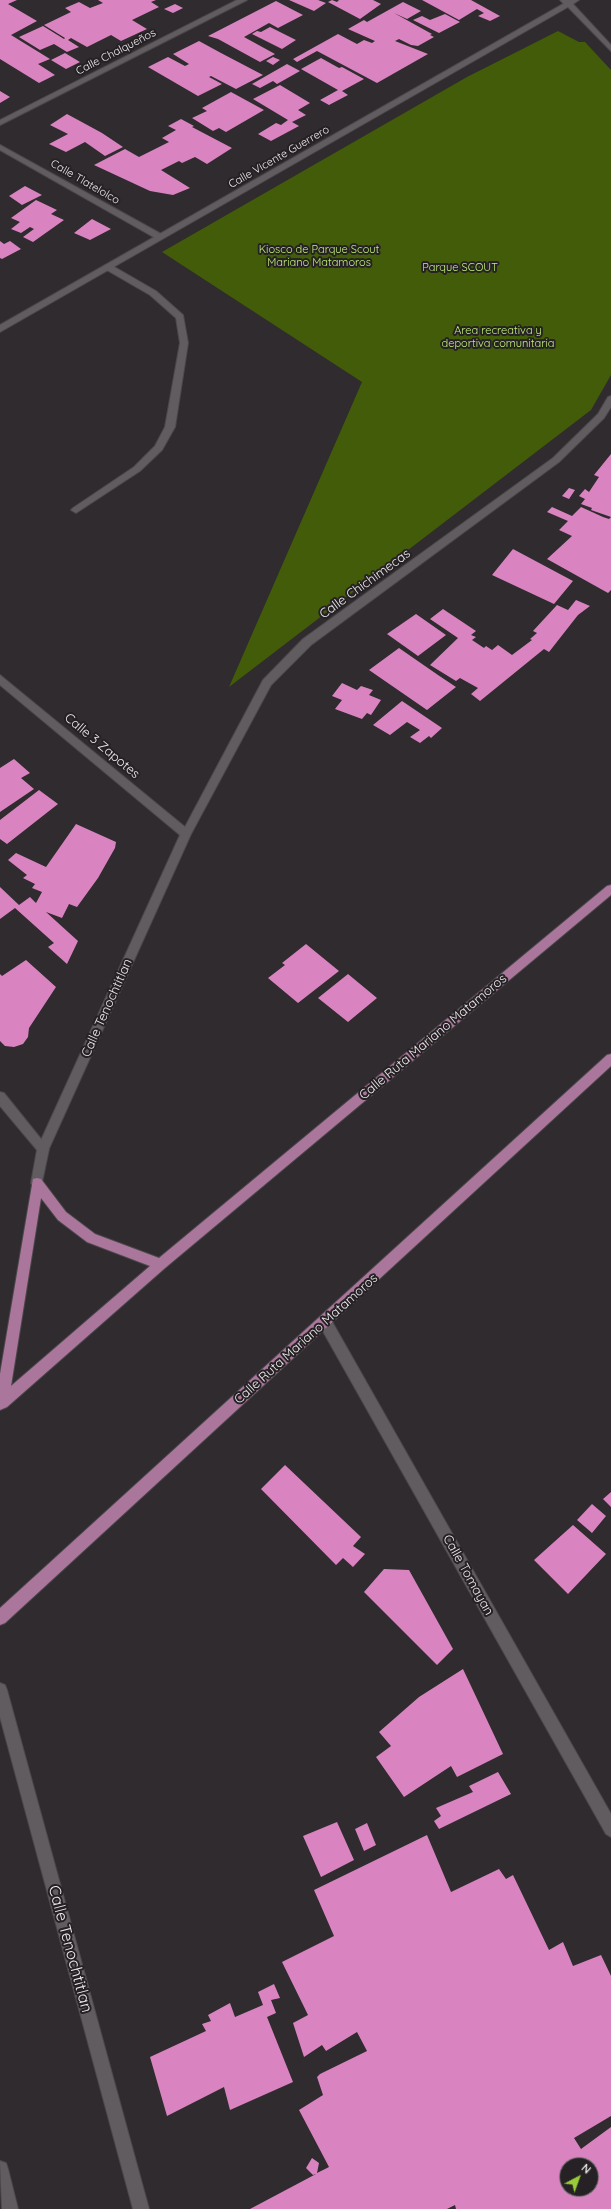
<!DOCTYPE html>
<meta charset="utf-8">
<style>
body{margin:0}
#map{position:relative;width:611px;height:2209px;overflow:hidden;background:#2f2b2e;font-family:Quicksand,sans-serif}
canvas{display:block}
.north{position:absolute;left:559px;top:2157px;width:40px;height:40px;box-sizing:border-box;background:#252124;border:1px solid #757274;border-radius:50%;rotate:41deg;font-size:11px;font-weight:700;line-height:16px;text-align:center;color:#eeebed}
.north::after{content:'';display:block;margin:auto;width:14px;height:18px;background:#98cb37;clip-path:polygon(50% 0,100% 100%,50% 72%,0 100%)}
</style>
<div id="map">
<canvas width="611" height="2209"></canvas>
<div class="north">N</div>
</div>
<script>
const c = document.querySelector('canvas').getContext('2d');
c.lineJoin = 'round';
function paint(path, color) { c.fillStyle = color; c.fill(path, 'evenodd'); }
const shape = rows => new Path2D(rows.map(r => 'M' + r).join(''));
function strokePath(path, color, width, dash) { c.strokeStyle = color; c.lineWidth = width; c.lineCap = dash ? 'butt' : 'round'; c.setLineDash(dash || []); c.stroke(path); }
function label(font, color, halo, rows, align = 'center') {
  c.font = font + ' Quicksand,sans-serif'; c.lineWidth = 4; c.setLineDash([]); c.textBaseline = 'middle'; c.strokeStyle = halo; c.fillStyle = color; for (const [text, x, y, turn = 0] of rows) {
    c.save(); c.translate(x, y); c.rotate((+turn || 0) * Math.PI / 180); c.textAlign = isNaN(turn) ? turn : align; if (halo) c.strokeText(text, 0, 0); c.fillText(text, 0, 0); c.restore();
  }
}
const green = shape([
 [558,31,579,42,585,42,611,70,611,375,591,410,229,687,362,382,162,252,467,77]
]);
const building = shape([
 [0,0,17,0,8,4,37,21,11,35,50,59,38,64,55,75,39,83,0,59],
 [98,0,156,0,151,2,159,7,132,20,147,29,121,41,111,35,87,47,71,38,68,40,79,47,67,52,54,44,40,50,19,37,43,26,64,39,65,38,44,25,71,12,65,8,79,2,90,8,103,3],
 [289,0,318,0,326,3,314,11],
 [332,0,337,2,339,0,373,0,381,4,360,19,328,2],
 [422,0,471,0,500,16,490,21,478,16,484,13,477,9,459,20],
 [276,1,303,15,278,28,269,23,244,37,275,54,260,62,218,39,208,36],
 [403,2,421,11,407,19,394,13,432,34,430,35,434,37,418,46,411,45,399,39,395,41,428,54,377,83,317,51,297,62,293,59,338,34,357,44,364,40,372,43,375,41,348,29,364,20,367,22],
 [175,4,183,8,173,13,164,9],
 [445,14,460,22,439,33,413,20,422,16,430,20],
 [270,27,296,40,282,49,252,34,257,31,261,32],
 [199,41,221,53,263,75,236,89,211,76,209,77,222,84,198,96,148,67,168,57,185,66,189,64,173,54],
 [65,53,80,62,66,69,51,60],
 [273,57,280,60,273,65,266,61],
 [321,58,339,68,342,67,364,79,342,91,348,95,329,105,320,100,338,90,301,69],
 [287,64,300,71,277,84,273,81,260,88,252,84],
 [280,85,310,103,298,110,306,115,292,122,299,126,271,141,258,134,276,123,281,125,288,120,253,99],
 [0,91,10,97,0,103],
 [231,92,264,110,226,132,219,128,213,131,192,118,207,111,202,108],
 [67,114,102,133,123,147,105,156,85,142,66,152,49,144,68,134,50,125],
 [181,119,194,126,192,127,232,148,207,164,195,157,182,163,179,161,161,170,190,188,173,195,150,191,94,165,125,149,139,157,169,142,162,138,176,130,168,126],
 [25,186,42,195,22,205,9,196],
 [36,200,57,210,51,214,64,220,33,242,23,237,34,229,30,227,21,233,11,229,20,222,11,218],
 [92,219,111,229,90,240,74,233],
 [0,241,4,244,10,241,21,249,2,259,0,258],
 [611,454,611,590,608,593,547,559,572,536,559,530,568,521,547,512,552,507,572,516,581,507,603,517,609,519,611,517,591,510,592,508,581,504,585,499,579,496,585,489,589,492,599,477,594,475],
 [569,488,575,490,569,499,562,496],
 [513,549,573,581,554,604,492,575],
 [576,600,590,606,578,615,549,652,544,649,480,701,471,694,478,688,460,678,456,681,430,665,458,638,430,619,443,609,476,631,471,635,476,637,472,640,484,648,486,646,492,650,498,645,512,655,532,640,530,639,537,633,533,631,557,605,568,610],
 [416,614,446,635,418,656,387,634],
 [399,648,438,675,456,687,427,710,369,670],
 [342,683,357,690,361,686,373,690,369,695,381,700,371,715,367,713,362,719,335,709,342,700,332,696],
 [402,701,442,728,431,738,429,736,420,743,410,737,420,730,407,722,390,735,373,725],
 [14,759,30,773,21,778,34,789,0,812,0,768],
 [39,790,58,804,7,844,0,839,0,820],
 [76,824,116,842,115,848,98,878,77,907,69,904,62,918,46,912,78,941,67,964,48,947,54,943,15,908,0,919,0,887,19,905,30,897,36,903,42,892,32,888,35,884,23,878,27,875,8,860,16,853,46,867],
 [306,944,339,971,298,1003,268,978,285,965,282,963],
 [26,960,56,987,29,1028,28,1037,23,1044,14,1047,5,1046,0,1041,0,974,2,976],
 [348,974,377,998,348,1022,318,998],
 [285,1465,361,1537,353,1546,365,1554,353,1567,343,1558,336,1565,261,1489],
 [611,1492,611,1507,603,1499],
 [592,1504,606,1516,592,1533,577,1520],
 [573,1525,606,1554,568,1594,534,1560],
 [384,1569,409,1570,453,1649,437,1665,364,1592],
 [463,1669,503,1754,457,1777,451,1766,404,1797,376,1757,391,1746,379,1732,419,1697],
 [498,1772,511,1794,439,1829,434,1821,441,1816,436,1808,473,1792,469,1786],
 [337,1822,354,1860,321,1877,303,1836],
 [367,1823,376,1845,364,1851,355,1829],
 [427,1835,451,1892,499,1869,506,1879,513,1875,549,1950,563,1942,573,1966,601,1955,611,1976,611,2116,574,2138,581,2149,611,2127,611,2209,456,2209,455,2205,447,2209,250,2209,316,2174,313,2175,306,2168,312,2158,319,2163,317,2173,329,2167,299,2110,323,2095,317,2077,320,2074,367,2051,357,2032,326,2051,322,2045,304,2057,293,2023,308,2015,282,1962,334,1936,314,1890],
 [567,2165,591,2165,591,2189,567,2189],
 [274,1984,280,1998,271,2000,276,2013,267,2017,293,2082,230,2110,224,2087,167,2116,150,2057,206,2031,202,2024,211,2021,208,2015,230,2003,235,2017,263,2005,258,1992]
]);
const lane = shape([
 [105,265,111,265,156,291,183,315,188,343,175,427,162,450,140,471,76,513,71,510,73,508,134,467,155,446,165,427,180,343,176,318,150,295,105,269,105,265]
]);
const street = shape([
 [237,0,247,0,0,125,0,120,237,0],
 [560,0,569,0,573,4,566,6,560,0],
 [0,145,163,235,164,237,157,239,0,150,0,145],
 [611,396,611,407,604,418,559,462,311,645,271,685,191,834,47,1153,43,1154,39,1153,37,1149,180,835,0,685,0,675,185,827,263,680,303,639,553,458,598,414,608,397,611,396],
 [325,1316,330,1318,611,1814,611,1837,606,1834,320,1326,319,1322,320,1318,325,1316]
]);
const secondary = shape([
 [570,0,579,0,573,4,611,45,611,51,568,7,0,332,0,325,570,0],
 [0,1092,4,1093,49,1149,41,1187,37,1188,33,1187,31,1183,37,1150,0,1106,0,1092],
 [0,1683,5,1685,7,1690,149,2209,133,2209,0,1717,0,1683],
 [0,2161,6,2163,8,2169,18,2209,2,2209,0,2161]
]);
const primary = shape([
 [611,885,611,895,165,1268,7,1407,0,1410,0,1374,33,1179,37,1178,41,1179,66,1212,95,1234,159,1258,607,886,611,885],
 [41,1198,58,1220,87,1242,150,1266,11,1386,41,1198],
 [611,1054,611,1066,5,1623,0,1625,0,1608,607,1055,611,1054]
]);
const farStreetnames = [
 ["Calle Chalqueños",116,52,-27],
 ["Calle Vicente Guerrero",279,157,-30],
 ["Calle Tlatelolco",85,182,30]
];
const farParknames = [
 ["Kiosco de Parque Scout",319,250],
 ["Mariano Matamoros",319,263],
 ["Parque SCOUT",460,268],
 ["Area recreativa y",498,331],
 ["deportiva comunitaria",498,344]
];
const streetNames = [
 ["Calle Chichimecas",365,584,-36],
 ["Calle 3 Zapotes",102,746,40],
 ["Calle Tenochtitlan",107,1008,-66],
 ["Calle Ruta Mariano Matamoros",433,1037,-40],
 ["Calle Ruta Mariano Matamoros",306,1339,-42],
 ["Calle Tomayan",468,1575,61]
];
const nearStreetnames = [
 ["Calle Tenochtitlan",70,1949,75]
];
paint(green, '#425c09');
paint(building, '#d984c0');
strokePath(lane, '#4b474a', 2);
strokePath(street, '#4b474a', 2);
strokePath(secondary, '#4b474a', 2);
strokePath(primary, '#4b474a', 2);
paint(lane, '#615c60');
paint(street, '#615c60');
paint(secondary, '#615c60');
paint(primary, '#ab769b');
label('11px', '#eeebed', '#252124', farStreetnames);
label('11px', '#c1f177', '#252124', farParknames);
label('13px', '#eeebed', '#252124', streetNames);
label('16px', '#eeebed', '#252124', nearStreetnames);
</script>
